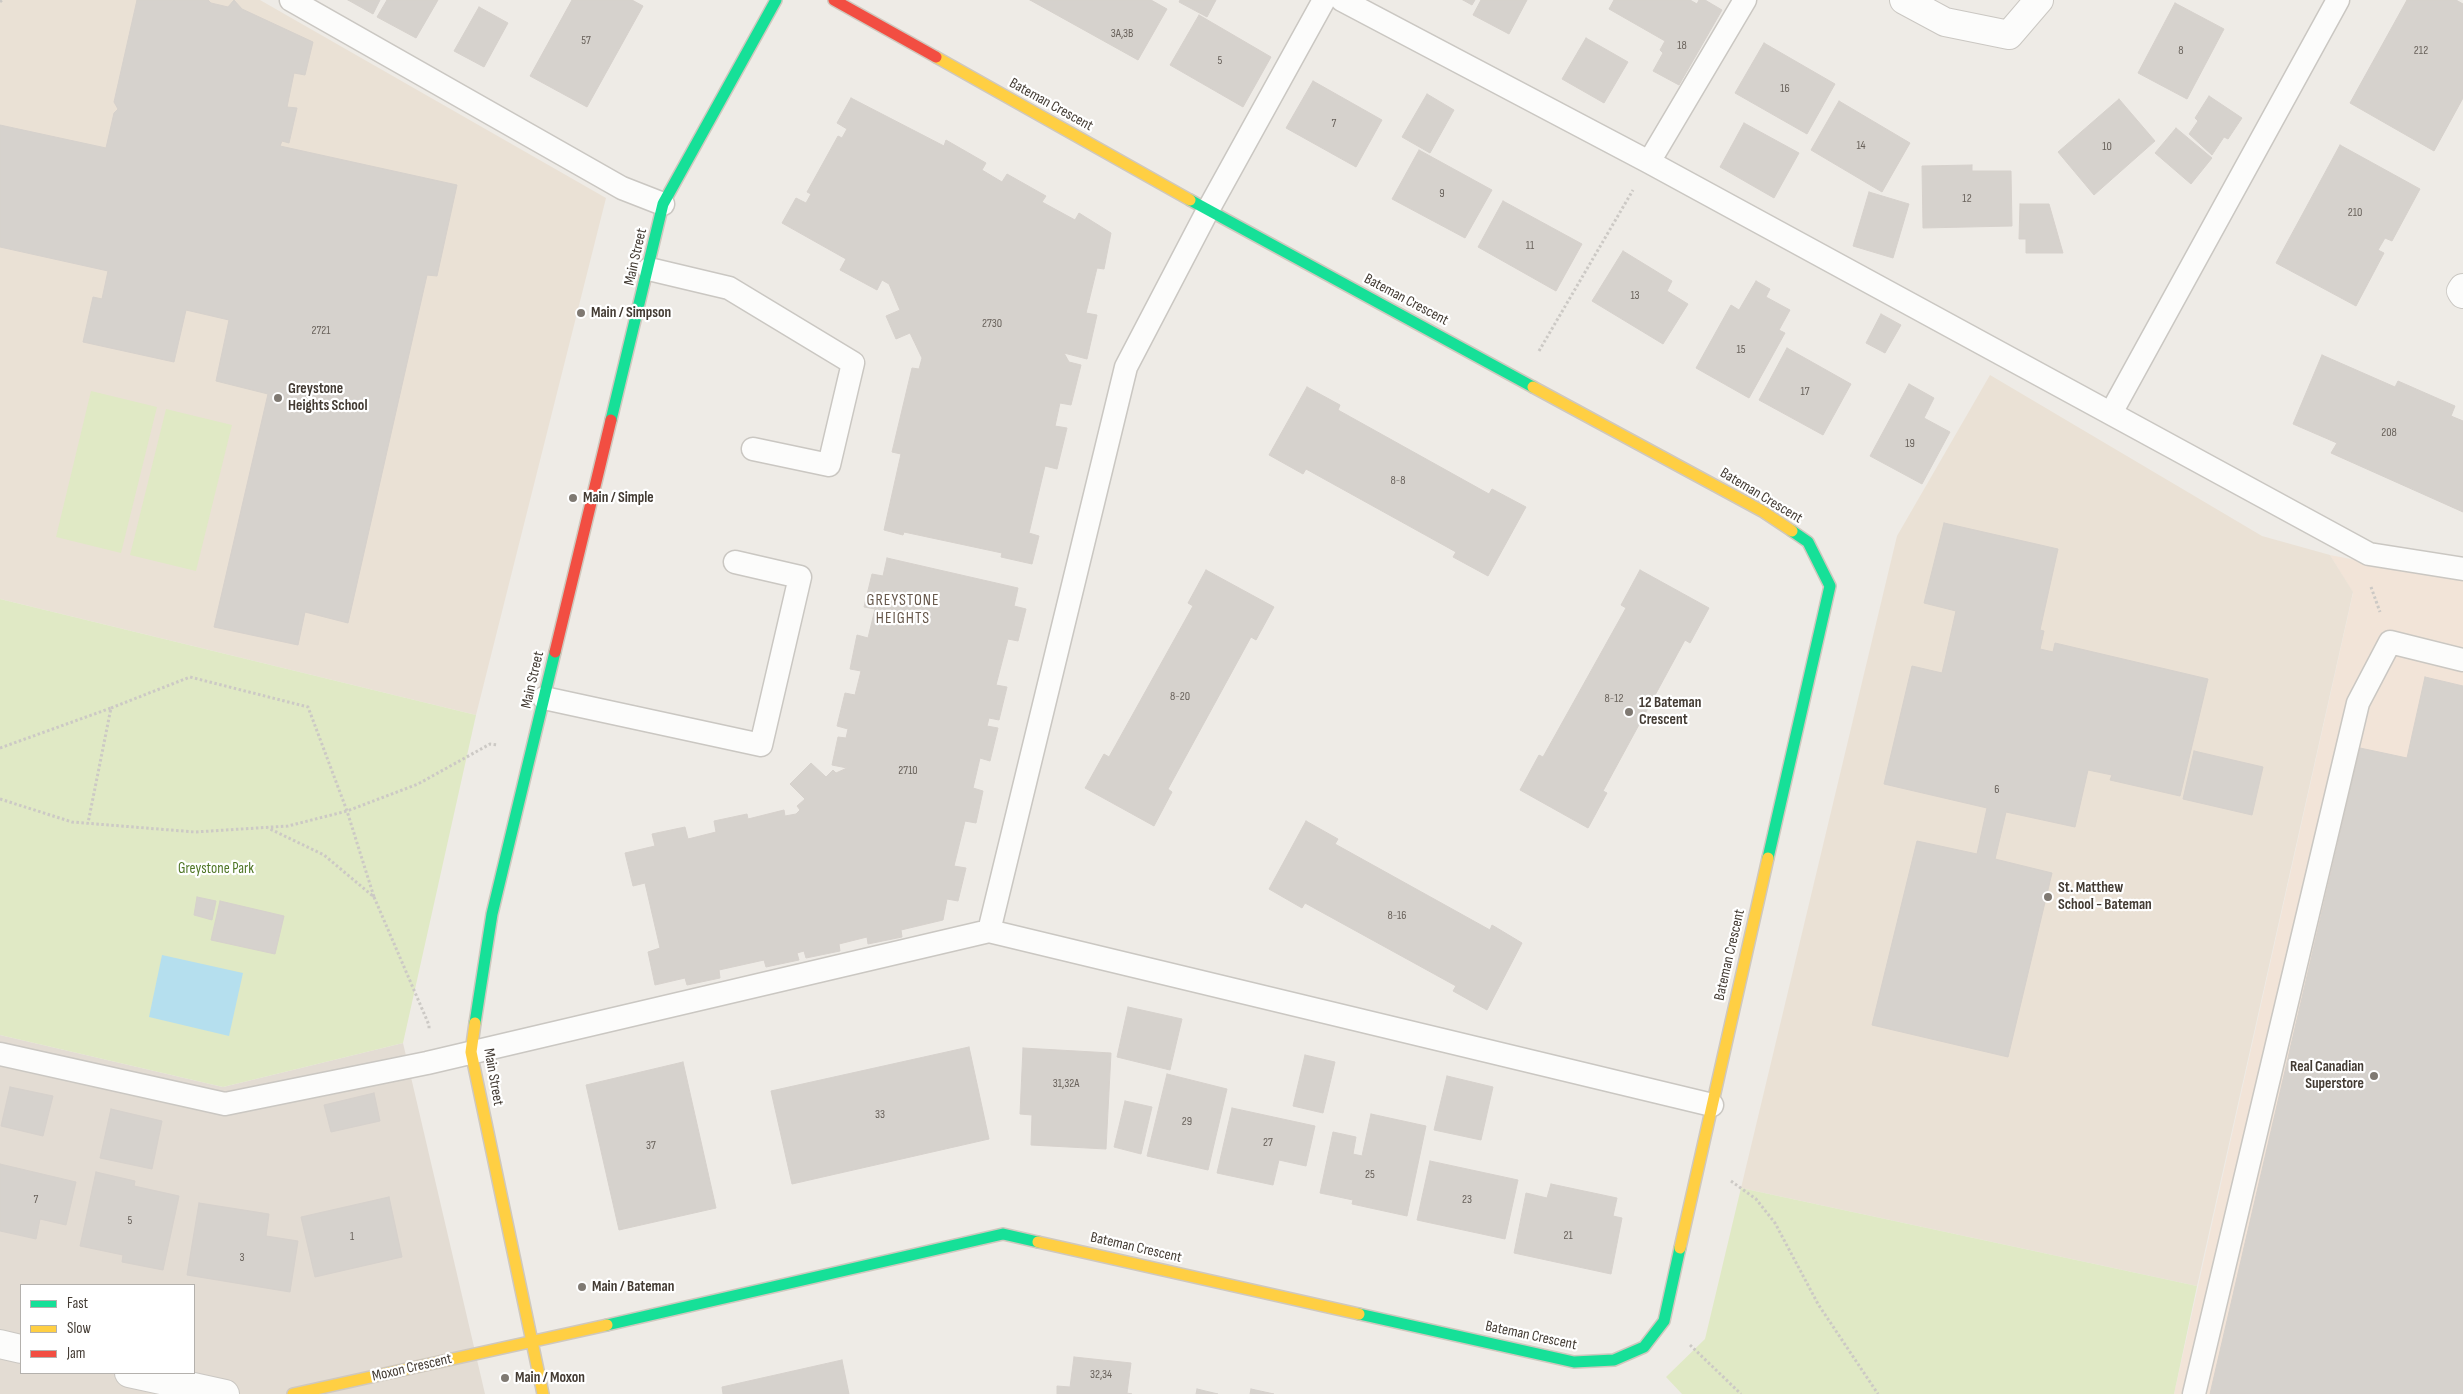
<!DOCTYPE html>
<style>
body{margin:0}
#map{position:relative;width:2463px;height:1394px;overflow:hidden;background:#eeebe6;font-family:"Sofia Sans Condensed",sans-serif}
canvas{display:block}
.legend{position:absolute;left:20px;top:1284px;width:175px;height:90px;box-sizing:border-box;background:#fff;border:1px solid #b4b1ad;margin:0;padding:6px 9px;list-style:none;font-size:15px;color:#433b33}
.legend li{display:flex;align-items:center;gap:10px;height:25px}
.legend b{width:25px;border:1px solid #b4b1ad}
</style>
<div id="map">
<canvas width="2463" height="1394"></canvas>
<ul class="legend">
<li><b style="height:6px;background:#16e098"></b>Fast</li>
<li><b style="height:6px;background:#ffcf43"></b>Slow</li>
<li><b style="height:6px;background:#f24e42"></b>Jam</li>
</ul>
</div>
<script>
const c = document.querySelector('canvas').getContext('2d');
c.lineJoin = 'round';
function paint(path, color) { c.fillStyle = color; c.fill(path, 'evenodd'); }
const shape = rows => new Path2D(rows.map(r => 'M' + r).join(''));
function strokePath(path, color, width, dash) { c.strokeStyle = color; c.lineWidth = width; c.lineCap = dash ? 'butt' : 'round'; c.setLineDash(dash || []); c.stroke(path); }
function label(font, color, halo, rows, align = 'center') {
  c.font = font + ' "Sofia Sans Condensed",sans-serif'; c.lineWidth = 4.5; c.setLineDash([]); c.textBaseline = 'middle'; c.strokeStyle = halo; c.fillStyle = color; for (const [text, x, y, turn = 0] of rows) {
    c.save(); c.translate(x, y); c.rotate((+turn || 0) * Math.PI / 180); c.textAlign = isNaN(turn) ? turn : align; if (halo) c.strokeText(text, 0, 0); c.fillText(text, 0, 0); c.restore();
  }
}
const residential = shape([
 [0,1035,223,1087,403,1043,485,1394,0,1394],
 [21,1285,194,1285,194,1373,21,1373]
]);
const commercial = shape([
 [2330,555,2463,581,2463,1394,2174,1394,2353,593]
]);
const education = shape([
 [0,0,260,0,606,198,476,715,0,599],
 [1990,375,2262,536,2330,555,2353,592,2197,1286,1741,1188,1897,536]
]);
const green = shape([
 [91,391,157,407,121,553,56,537],
 [166,409,232,425,196,571,130,555],
 [0,599,476,715,403,1043,223,1087,0,1035],
 [1741,1188,2197,1286,2174,1394,1682,1394,1666,1377,1705,1339]
]);
const water = shape([
 [162,955,243,973,229,1036,149,1017]
]);
const building = shape([
 [137,0,208,0,211,3,228,7,234,0,242,9,313,42,305,75,294,73,287,107,297,108,289,143,282,141,280,146,457,185,437,276,427,275,348,623,305,612,298,645,214,627,268,394,216,381,229,320,186,310,174,362,83,342,93,297,102,299,108,271,0,247,0,125,106,148,114,113,118,109,114,102,137,0],
 [348,0,380,0,373,14,348,0],
 [387,0,438,0,416,38,377,17,387,0],
 [572,0,632,0,643,6,587,107,530,76,572,0],
 [1030,0,1151,0,1167,9,1138,60,1030,0],
 [1180,0,1216,0,1207,17,1179,2,1180,0],
 [1463,0,1475,0,1472,5,1463,0],
 [1481,0,1527,0,1509,34,1473,15,1481,0],
 [1614,0,1690,0,1697,4,1699,0,1705,0,1722,10,1679,85,1653,71,1663,53,1660,50,1665,41,1609,9,1614,0],
 [2407,0,2456,0,2463,4,2463,98,2434,151,2350,103,2407,0],
 [2175,3,2224,29,2187,99,2138,73,2175,3],
 [479,7,508,23,484,67,454,51,479,7],
 [1199,15,1271,57,1243,107,1170,65,1199,15],
 [1586,38,1628,62,1604,103,1562,79,1586,38],
 [1764,43,1835,84,1807,134,1735,93,1764,43],
 [1313,81,1382,120,1356,167,1286,128,1313,81],
 [1427,94,1454,110,1430,153,1402,137,1427,94],
 [2209,96,2242,118,2228,139,2224,137,2212,155,2189,134,2198,121,2195,118,2209,96],
 [851,98,944,146,946,140,986,163,982,170,1002,182,1007,174,1046,196,1042,202,1075,220,1079,213,1111,233,1104,269,1097,268,1086,313,1097,315,1087,359,1064,353,1069,362,1081,365,1071,405,1060,403,1055,426,1067,428,1057,469,1045,466,1029,533,1039,536,1032,564,1001,557,1002,553,904,532,903,535,884,530,901,454,892,452,912,368,919,369,922,358,910,333,896,339,886,316,900,310,889,284,882,280,877,290,840,270,846,259,782,223,796,198,806,203,811,194,807,192,838,136,842,138,847,129,837,123,851,98],
 [2119,99,2155,141,2094,195,2058,152,2119,99],
 [1839,101,1910,143,1882,192,1811,150,1839,101],
 [1744,123,1799,153,1774,198,1720,167,1744,123],
 [2176,128,2212,158,2191,184,2155,153,2176,128],
 [2340,145,2420,189,2392,241,2385,238,2378,250,2384,253,2356,306,2276,263,2340,145],
 [1419,150,1492,190,1465,238,1392,199,1419,150],
 [1972,165,1972,171,2011,171,2012,226,1923,228,1922,166,1972,165],
 [1869,192,1909,204,1893,258,1853,246,1869,192],
 [1503,201,1582,244,1556,291,1478,247,1503,201],
 [2020,204,2049,204,2063,253,2026,253,2026,239,2019,239,2020,204],
 [1623,251,1672,281,1667,291,1688,304,1663,344,1592,301,1623,251],
 [1756,281,1770,289,1766,297,1790,310,1779,330,1785,333,1749,398,1696,368,1731,305,1739,310,1756,281],
 [1881,314,1901,325,1885,353,1866,343,1881,314],
 [1787,348,1851,384,1823,435,1759,400,1787,348],
 [2322,355,2395,387,2398,381,2455,406,2451,416,2463,421,2463,512,2331,453,2337,443,2293,424,2322,355],
 [1909,384,1934,398,1924,418,1950,432,1922,484,1870,456,1909,384],
 [1307,387,1340,405,1338,410,1489,494,1492,489,1526,507,1488,576,1453,557,1456,552,1306,469,1303,474,1269,455,1307,387],
 [1944,523,2058,549,2040,630,2044,631,2040,649,2053,652,2055,643,2208,679,2180,796,2110,780,2112,775,2088,770,2075,827,2006,812,1995,859,2052,873,2008,1057,1872,1025,1917,841,1977,854,1987,808,1884,784,1912,666,1942,673,1956,611,1924,603,1944,523],
 [887,558,1018,588,1014,606,1026,609,1018,641,1008,639,996,685,1007,687,999,720,989,718,987,726,998,728,990,761,980,758,973,788,983,791,976,823,965,821,954,866,966,868,958,901,947,899,943,920,901,930,902,937,868,944,867,937,839,944,840,951,806,958,804,951,797,953,799,960,766,967,764,960,719,970,720,978,687,985,685,978,655,985,648,952,660,948,645,883,633,886,625,853,655,846,652,834,685,827,688,839,716,832,714,821,747,814,748,819,784,810,785,816,796,814,800,810,797,806,805,799,790,784,811,763,826,777,833,770,836,773,847,768,832,765,838,737,846,738,848,729,837,726,845,693,855,695,861,671,850,669,857,635,868,638,875,609,864,607,872,574,883,576,887,558],
 [1206,570,1274,607,1256,640,1251,637,1168,789,1172,792,1154,826,1085,788,1104,754,1109,757,1193,606,1188,603,1206,570],
 [1640,570,1709,608,1690,643,1685,640,1603,791,1607,793,1588,828,1520,790,1539,755,1543,757,1626,608,1621,605,1640,570],
 [2425,677,2463,686,2463,1394,2210,1394,2360,748,2407,758,2425,677],
 [2194,751,2263,767,2252,815,2183,799,2194,751],
 [1306,821,1338,839,1335,844,1490,930,1492,925,1522,943,1487,1010,1453,991,1456,986,1305,903,1302,908,1269,889,1306,821],
 [197,897,216,901,212,920,194,915,197,897],
 [220,901,284,916,275,954,211,940,220,901],
 [1128,1007,1182,1019,1170,1070,1117,1057,1128,1007],
 [969,1047,989,1139,792,1184,771,1091,969,1047],
 [1023,1048,1111,1053,1106,1149,1031,1145,1032,1115,1020,1114,1023,1048],
 [1305,1055,1335,1062,1323,1113,1293,1106,1305,1055],
 [683,1062,716,1208,619,1230,586,1085,683,1062],
 [1167,1074,1227,1089,1208,1170,1147,1156,1167,1074],
 [1447,1076,1493,1087,1481,1140,1434,1130,1447,1076],
 [10,1087,53,1096,43,1136,1,1126,10,1087],
 [374,1093,380,1121,331,1132,324,1105,374,1093],
 [1125,1101,1152,1107,1141,1154,1114,1147,1125,1101],
 [1232,1108,1315,1126,1306,1166,1279,1160,1273,1185,1217,1173,1232,1108],
 [111,1109,162,1121,152,1169,100,1158,111,1109],
 [1371,1114,1426,1126,1407,1216,1352,1204,1353,1200,1320,1193,1333,1132,1356,1137,1353,1154,1362,1156,1371,1114],
 [1430,1161,1518,1180,1505,1239,1417,1220,1430,1161],
 [0,1164,76,1182,66,1225,40,1219,36,1239,0,1231,0,1164],
 [96,1172,135,1181,134,1186,179,1196,163,1270,122,1262,123,1255,80,1246,96,1172],
 [1551,1184,1617,1198,1613,1216,1622,1218,1611,1274,1514,1253,1526,1193,1547,1198,1551,1184],
 [389,1197,402,1257,315,1277,301,1217,389,1197],
 [199,1203,269,1214,266,1236,298,1241,290,1292,187,1275,199,1203],
 [1074,1357,1131,1363,1127,1393,1132,1394,1057,1394,1057,1386,1070,1387,1074,1357],
 [842,1360,849,1394,723,1394,722,1387,842,1360],
 [1197,1389,1218,1394,1196,1394,1197,1389],
 [1251,1389,1274,1394,1250,1394,1251,1389]
]);
const path = shape([
 [0,2,2,0],
 [1539,351,1633,190],
 [2371,587,2380,612],
 [111,708,190,677,308,707,347,811,374,897,324,855,268,828],
 [0,748,111,708,88,823],
 [0,799,72,822,195,832,288,826,347,811,418,784,490,744,498,745],
 [374,897,429,1025,429,1030],
 [1731,1181,1756,1199,1775,1223,1818,1304,1878,1394],
 [1690,1345,1741,1394]
]);
const lane = shape([
 [291,0,622,188,663,204],
 [1342,0,1649,162,2369,554,2463,569],
 [1649,162,1745,0],
 [649,269,729,288,853,363,829,465,753,449],
 [2111,413,2338,0],
 [544,698,761,745,800,577,735,562],
 [989,931,1126,367,1208,210,1324,0],
 [0,1054,225,1104,427,1063,989,931,1712,1105],
 [2194,1394,2358,703,2390,642,2463,660]
]);
const street = shape([
 [1904,0,1945,22,2009,35,2039,0],
 [2463,288,2461,291,2463,294],
 [0,1344,21,1349],
 [129,1373,225,1394]
]);
const fast = shape([
 [1190,200,1533,387],
 [611,420,663,204,776,0],
 [1768,858,1830,586,1808,542,1792,531],
 [475,1023,492,914,555,652],
 [1359,1314,1574,1362,1614,1360,1644,1347,1664,1321,1680,1248],
 [607,1325,1003,1234,1038,1242]
]);
const slow = shape([
 [936,57,1190,200],
 [1533,387,1762,511,1792,531],
 [475,1023,471,1052,543,1394],
 [1038,1242,1359,1314],
 [1680,1248,1768,858],
 [293,1394,607,1325]
]);
const jam = shape([
 [834,0,936,57],
 [555,652,611,420]
]);
const markers = [
 [581,313,5,"#7f7972"],
 [278,398,5,"#7f7972"],
 [573,498,5,"#7f7972"],
 [1629,712,5,"#7f7972"],
 [2048,897,5,"#7f7972"],
 [2374,1076,5,"#7f7972"],
 [582,1287,5,"#7f7972"],
 [505,1378,5,"#7f7972"]
];
const numberNames = [
 ["3A,3B",1122,34],
 ["57",586,41],
 ["18",1682,46],
 ["8",2181,51],
 ["212",2421,51],
 ["5",1220,61],
 ["16",1785,89],
 ["7",1334,124],
 ["14",1861,146],
 ["10",2107,147],
 ["9",1442,194],
 ["12",1967,199],
 ["210",2355,213],
 ["11",1530,246],
 ["13",1635,296],
 ["2730",992,324],
 ["2721",321,331],
 ["15",1741,350],
 ["17",1805,392],
 ["208",2389,433],
 ["19",1910,444],
 ["8-8",1398,481],
 ["8-20",1180,697],
 ["8-12",1614,699],
 ["2710",908,771],
 ["6",1997,790],
 ["8-16",1397,916],
 ["31,32A",1066,1084],
 ["33",880,1115],
 ["29",1187,1122],
 ["27",1268,1143],
 ["37",651,1146],
 ["25",1370,1175],
 ["7",36,1200],
 ["23",1467,1200],
 ["5",130,1221],
 ["21",1568,1236],
 ["1",352,1237],
 ["3",242,1258],
 ["32,34",1101,1375]
];
const streetNames = [
 ["Bateman Crescent",1051,105,29],
 ["Main Street",636,257,-77],
 ["Bateman Crescent",1406,300,28],
 ["Bateman Crescent",1761,496,31],
 ["Main Street",533,680,-77],
 ["Bateman Crescent",1730,955,-77],
 ["Main Street",493,1077,80],
 ["Bateman Crescent",1136,1248,13],
 ["Bateman Crescent",1531,1336,12],
 ["Moxon Crescent",412,1368,-13]
];
const poiNames = [
 ["Main / Simpson",591,313],
 ["Greystone",288,389],
 ["Heights School",288,406],
 ["Main / Simple",583,498],
 ["12 Bateman",1639,703],
 ["Crescent",1639,720],
 ["St. Matthew",2058,888],
 ["School - Bateman",2058,905],
 ["Real Canadian",2364,1067,"right"],
 ["Superstore",2364,1084,"right"],
 ["Main / Bateman",592,1287],
 ["Main / Moxon",515,1378]
];
const parkNames = [
 ["Greystone Park",216,869]
];
const neighbourhoodNames = [
 ["GREYSTONE",903,601],
 ["HEIGHTS",903,619]
];
paint(residential, '#e3dcd3');
paint(commercial, '#f2e4d8');
paint(education, '#eae1d5');
paint(green, '#e0e9c5');
paint(water, '#b5dfee');
paint(building, '#d6d2cd');
strokePath(building, '#d6d1cc', 1);
strokePath(lane, '#cac7c2', 25);
strokePath(street, '#cac7c2', 30);
strokePath(fast, '#cfc8be', 14);
strokePath(slow, '#cfc8be', 14);
strokePath(jam, '#cfc8be', 14);
strokePath(path, '#ccc9c5', 3, [2.5, 2.5]);
strokePath(lane, '#fcfcfb', 22);
strokePath(street, '#fcfcfb', 28);
strokePath(fast, '#16e098', 11);
strokePath(slow, '#ffcf43', 11);
strokePath(jam, '#f24e42', 11);
for (const [x, y, r, color] of markers) { const dot = new Path2D(); dot.arc(x, y, r, 0, 2 * Math.PI); c.fillStyle = color; c.fill(dot); strokePath(dot, '#fff', 2); }
label('12px', '#69625b', null, numberNames);
label('15px', '#433b33', '#fff', streetNames);
label('bold 15px', '#433b33', '#fff', poiNames, 'left');
label('15px', '#4f7626', '#fff', parkNames);
c.letterSpacing = '1px';
label('16px', '#66574a', '#fff', neighbourhoodNames);
c.letterSpacing = '0px';
</script>
